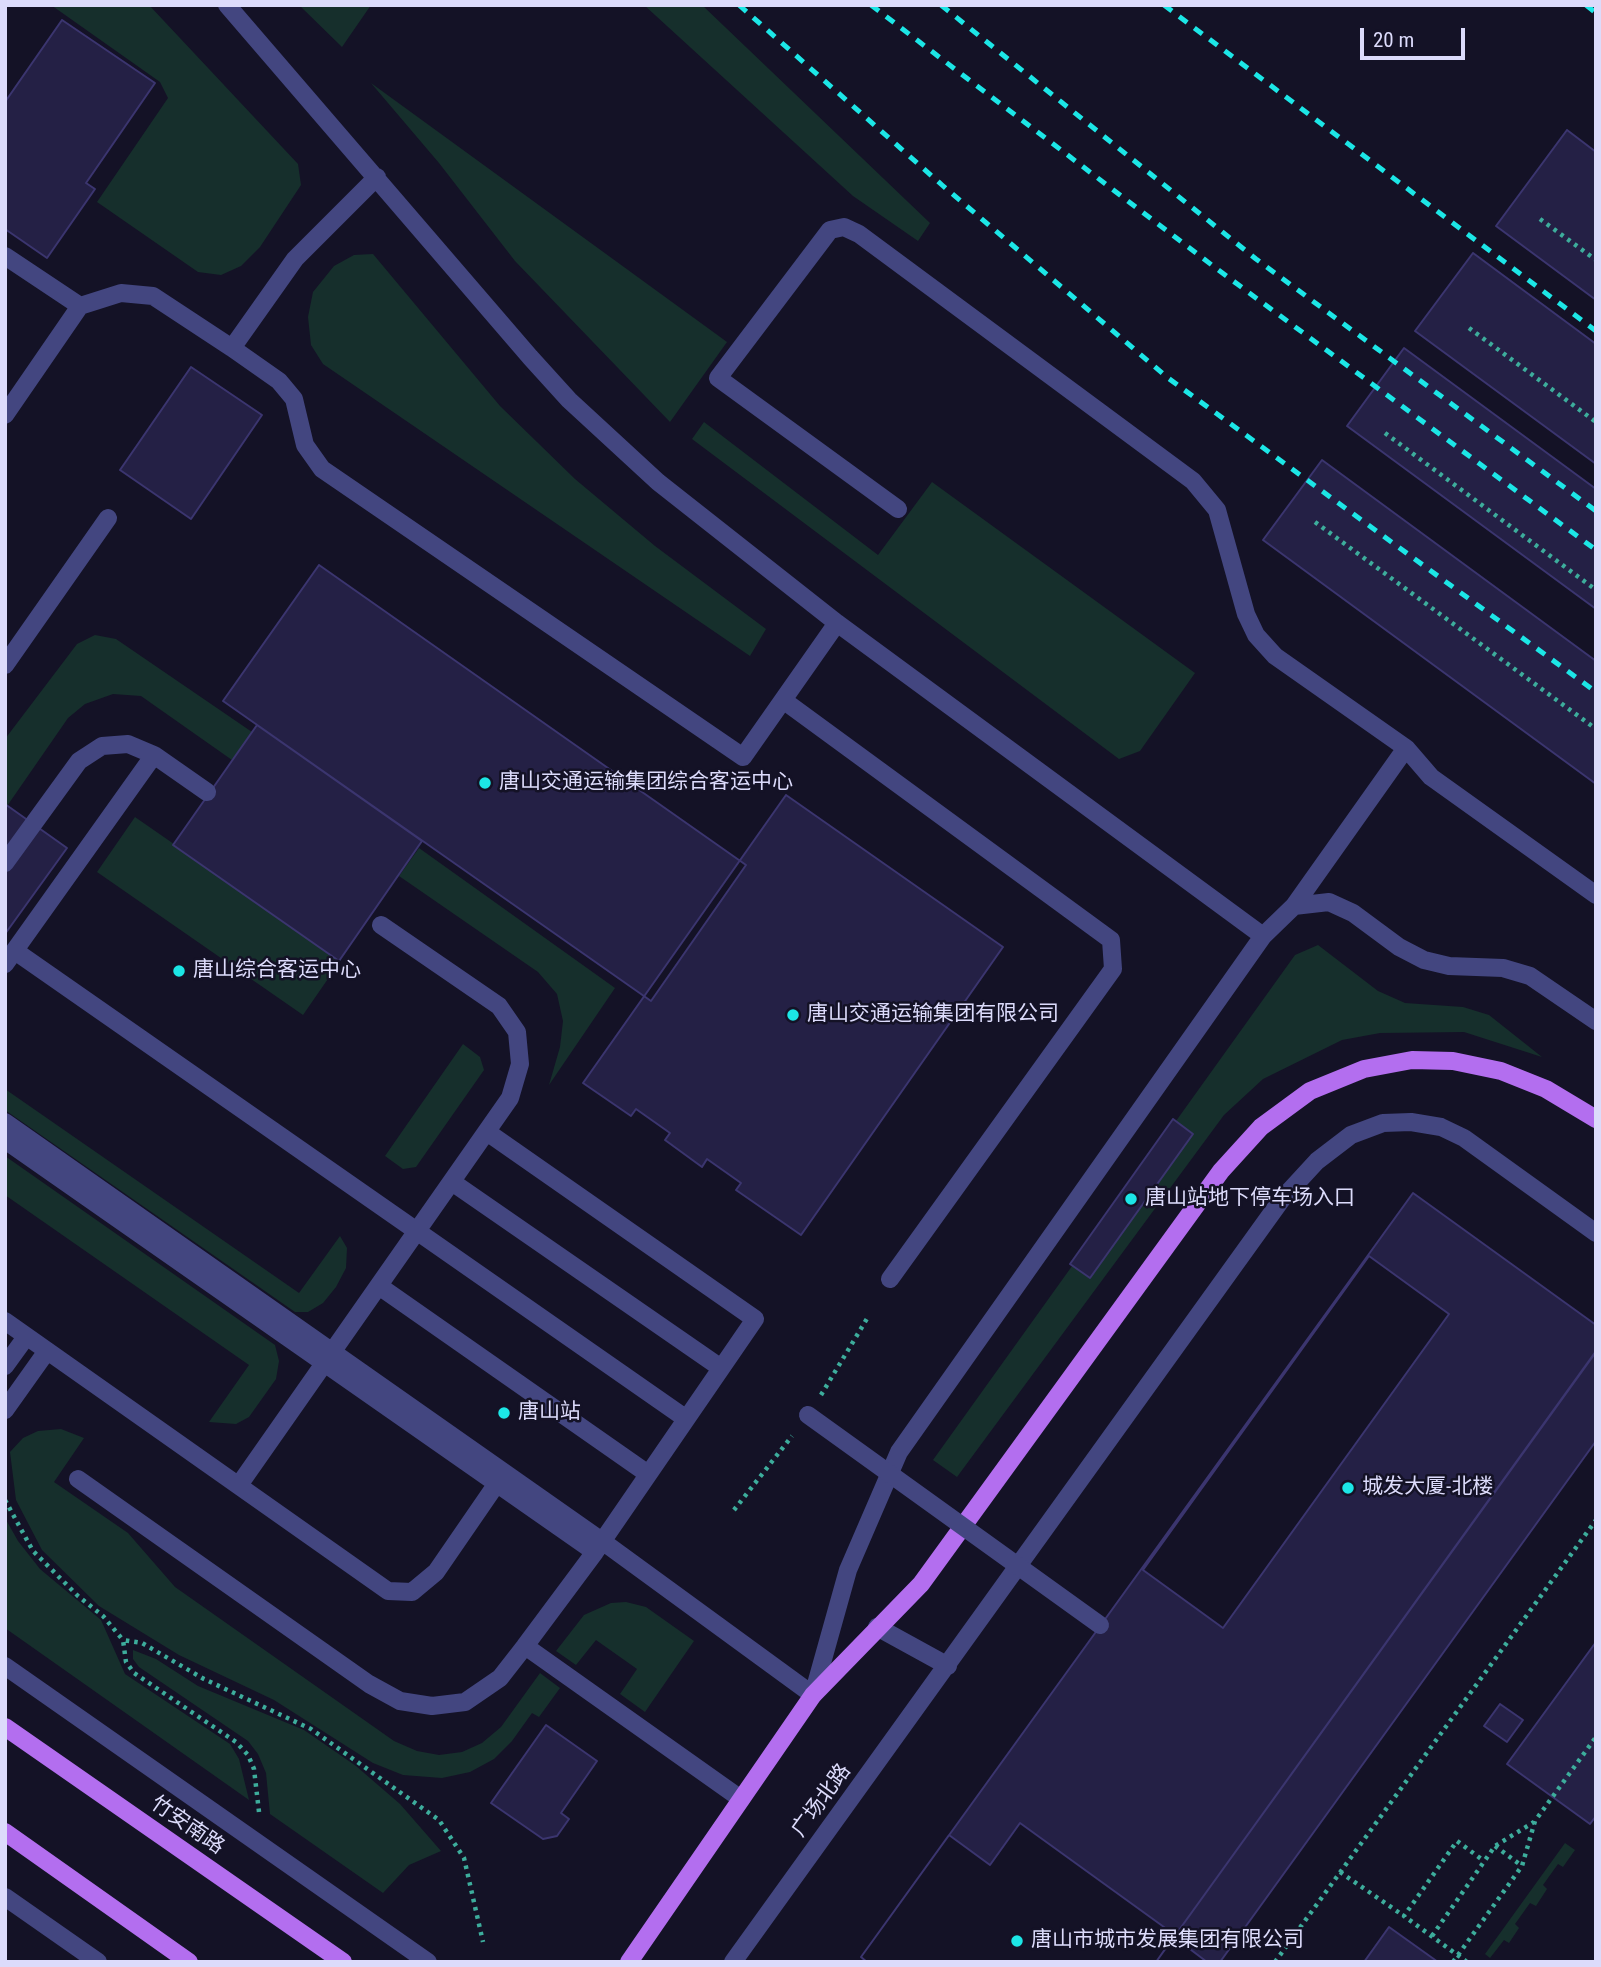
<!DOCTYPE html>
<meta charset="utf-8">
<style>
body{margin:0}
#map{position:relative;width:1601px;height:1967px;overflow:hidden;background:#141226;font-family:"Roboto Condensed",sans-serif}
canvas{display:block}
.frame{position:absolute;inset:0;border:7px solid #dcdbfb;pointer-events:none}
.scale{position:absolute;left:1360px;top:28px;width:105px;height:32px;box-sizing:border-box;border:4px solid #dcdbfb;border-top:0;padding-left:9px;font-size:21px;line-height:24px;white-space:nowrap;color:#dcdbfb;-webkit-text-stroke:5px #141226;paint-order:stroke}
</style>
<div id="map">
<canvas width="1601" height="1967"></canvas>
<div class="frame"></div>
<div class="scale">20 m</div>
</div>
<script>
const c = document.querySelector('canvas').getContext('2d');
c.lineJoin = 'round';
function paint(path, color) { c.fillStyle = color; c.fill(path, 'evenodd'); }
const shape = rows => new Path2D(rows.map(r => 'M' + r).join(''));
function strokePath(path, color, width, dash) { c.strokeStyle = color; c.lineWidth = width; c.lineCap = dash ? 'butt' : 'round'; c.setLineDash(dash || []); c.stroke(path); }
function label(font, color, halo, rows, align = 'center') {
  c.font = font + ' "Roboto Condensed","Noto Sans SC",sans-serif'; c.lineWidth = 5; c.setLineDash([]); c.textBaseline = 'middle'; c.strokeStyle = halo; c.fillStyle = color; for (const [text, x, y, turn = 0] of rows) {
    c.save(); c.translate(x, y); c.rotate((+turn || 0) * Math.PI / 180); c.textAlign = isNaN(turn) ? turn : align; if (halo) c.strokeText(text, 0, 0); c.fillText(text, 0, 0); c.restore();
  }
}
const green = shape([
 [51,5,149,5,298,164,301,185,260,247,241,266,221,275,198,272,97,202,168,98,160,82],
 [299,5,371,5,342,47],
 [644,5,702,5,930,223,918,241,853,196],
 [371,83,727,342,670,422,515,261,439,163],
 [373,254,500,406,575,479,655,546,766,629,750,656,323,364,311,345,308,317,313,292,334,266,354,255],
 [704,422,878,555,932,482,1195,673,1140,751,1119,759,692,439],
 [95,635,116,639,252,732,232,760,141,696,113,694,85,704,68,718,5,809,5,739,77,644],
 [135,817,341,960,303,1015,97,872],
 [419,848,615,988,549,1085,560,1047,563,1021,557,994,538,972,399,876],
 [1318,945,1378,991,1405,1003,1463,1007,1489,1015,1542,1057,1464,1032,1380,1033,1342,1040,1263,1079,1224,1115,957,1477,933,1460,1295,955],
 [463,1044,480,1057,484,1070,416,1167,403,1169,385,1156],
 [5,1089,299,1293,340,1236,347,1248,346,1268,336,1287,323,1303,308,1312,295,1312,5,1110],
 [5,1156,275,1345,279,1361,276,1379,249,1417,236,1424,209,1422,249,1365,5,1195],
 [61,1429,84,1438,54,1482,128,1533,175,1587,394,1741,417,1751,439,1755,462,1752,482,1743,501,1727,540,1673,560,1688,539,1717,532,1713,512,1741,494,1759,470,1772,442,1778,403,1775,373,1763,274,1700,179,1655,99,1606,42,1550,16,1500,10,1452,23,1438,38,1431],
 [5,1518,18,1541,40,1569,101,1620,125,1674,230,1744,239,1759,249,1800,5,1628],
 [626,1602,646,1607,694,1641,645,1712,620,1694,637,1669,596,1640,576,1665,556,1651,584,1615,611,1603],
 [133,1650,156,1659,198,1686,304,1730,356,1766,400,1804,441,1851,409,1865,383,1893,270,1814,266,1773,258,1754,248,1741,139,1667,133,1659],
 [1565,1843,1575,1850,1563,1867,1558,1864,1543,1885,1547,1889,1536,1906,1530,1903,1515,1924,1519,1928,1509,1943,1504,1940,1490,1958,1485,1954]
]);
const building = shape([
 [62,20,155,83,86,183,95,189,47,258,5,229,5,102,62,20],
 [1567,130,1596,152,1596,300,1496,226,1567,130],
 [1473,253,1596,344,1596,464,1415,331,1473,253],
 [1404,348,1596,489,1596,609,1347,426,1404,348],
 [191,367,262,415,191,519,120,470,191,367],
 [1322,460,1596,661,1596,784,1263,540,1322,460],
 [319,565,746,865,651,1001,223,701,319,565],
 [257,725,422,841,339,961,173,845,257,725],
 [786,795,1003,947,801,1235,736,1190,741,1183,707,1159,702,1167,665,1140,670,1133,636,1109,631,1116,583,1083,786,795],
 [5,804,67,848,5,934,5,804],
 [1173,1119,1193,1134,1090,1278,1070,1264,1173,1119],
 [1413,1193,1596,1325,1596,1351,1156,1962,867,1962,861,1957,1413,1193],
 [1369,1256,1449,1314,1223,1628,1143,1570,1369,1256],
 [1596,1352,1596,1441,1220,1962,1207,1962,1174,1937,1596,1352],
 [1596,1642,1596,1816,1590,1824,1507,1764,1596,1642],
 [1500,1704,1523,1720,1507,1742,1484,1726,1500,1704],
 [546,1725,597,1761,561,1813,569,1819,557,1836,543,1839,491,1803,546,1725],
 [1020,1823,1175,1935,1156,1962,867,1962,861,1957,949,1835,990,1865,1020,1823],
 [1389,1927,1438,1962,1364,1962,1389,1927]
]);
const path = shape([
 [1540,219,1596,260],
 [1469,328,1596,422],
 [1385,433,1596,590],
 [1315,522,1596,729],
 [821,1395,868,1317],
 [5,1500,33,1551,78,1596,103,1616,123,1640],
 [734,1510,792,1436],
 [259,1812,254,1769,248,1755,236,1742,134,1673,126,1662,123,1640,142,1643,204,1679,311,1729,439,1820,464,1858,483,1942],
 [1495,1846,1522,1866],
 [1340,1872,1404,1916],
 [1432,1936,1495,1846,1534,1822],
 [1275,1962,1596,1520],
 [1453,1962,1522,1866,1535,1821,1596,1737],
 [1467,1962,1404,1916,1457,1841,1484,1861]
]);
const minor = shape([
 [227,5,530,357,569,400,658,482,837,623,1263,936],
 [5,256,80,306,5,415],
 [80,306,121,293,153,296,232,348,279,381,294,399,305,445,322,469,743,757,837,623],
 [232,348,295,259,377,177],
 [898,509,718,378,830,230,844,227,859,234,1193,481,1217,510,1246,614,1256,635,1275,656,1406,748,1431,777,1596,895],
 [5,665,108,518],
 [783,700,1111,940,1113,969,890,1279],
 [5,863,79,761,102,746,128,744,154,755,207,792],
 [1294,906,1406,748],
 [15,951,685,1418],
 [5,964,154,755],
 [5,1122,602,1541,813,1695,848,1570,899,1452,1263,936,1294,906,1329,902,1353,913,1399,947,1424,960,1449,966,1503,968,1530,976,1596,1021],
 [487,1132,755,1319,595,1552,525,1646,741,1799],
 [5,1140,595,1552],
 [452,1182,721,1368],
 [379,1286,648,1474],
 [5,1321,388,1591,412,1592,436,1572,502,1476],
 [5,1366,26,1337],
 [5,1410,47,1351],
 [78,1479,369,1684,400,1701,432,1706,465,1702,500,1678,525,1646],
 [239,1485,510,1098,520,1064,517,1032,499,1006,381,925],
 [877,1627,948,1666],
 [5,1666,428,1962],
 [5,1897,98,1962],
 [733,1962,1282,1199,1317,1161,1351,1135,1383,1123,1411,1122,1441,1127,1464,1138,1596,1233]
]);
const major = shape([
 [5,1727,343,1962],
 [5,1832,189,1962],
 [629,1962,813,1695,921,1584,1221,1171,1261,1127,1310,1091,1364,1069,1412,1060,1453,1061,1501,1071,1546,1089,1596,1119]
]);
const rail = shape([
 [739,5,942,185,1168,378,1596,692],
 [871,5,1217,269,1596,550],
 [941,5,1256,259,1596,511],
 [1164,5,1596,331],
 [1586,5,1596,13]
]);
const minorBridge = shape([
 [808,1415,1100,1625]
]);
const markers = [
 [485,783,7,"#1ce6e6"],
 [179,971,7,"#1ce6e6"],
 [793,1015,7,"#1ce6e6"],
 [1131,1199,7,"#1ce6e6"],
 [504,1413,7,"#1ce6e6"],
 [1348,1488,7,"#1ce6e6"],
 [1017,1941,7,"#1ce6e6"]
];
const poiNames = [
 ["唐山交通运输集团综合客运中心",499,783],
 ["唐山综合客运中心",193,971],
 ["唐山交通运输集团有限公司",807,1015],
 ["唐山站地下停车场入口",1145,1199],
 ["唐山站",518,1413],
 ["城发大厦-北楼",1362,1488],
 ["唐山市城市发展集团有限公司",1031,1941]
];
const streetNames = [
 ["广场北路",822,1801,-54],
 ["竹安南路",187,1826,35]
];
paint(green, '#162f2c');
paint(building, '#242045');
strokePath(building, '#3b356f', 2);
strokePath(path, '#3dad9c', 4.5, [3.5, 5]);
strokePath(minor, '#434680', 18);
strokePath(major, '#b36eef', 18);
strokePath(rail, '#1ce6e6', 5, [10, 9]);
strokePath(minorBridge, '#434680', 18);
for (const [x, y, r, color] of markers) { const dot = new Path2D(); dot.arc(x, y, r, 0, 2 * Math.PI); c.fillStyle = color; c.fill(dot); strokePath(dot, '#141226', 2.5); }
label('21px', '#dcdbfb', '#141226', poiNames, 'left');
label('21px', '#dcdbfb', '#141226', streetNames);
</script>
